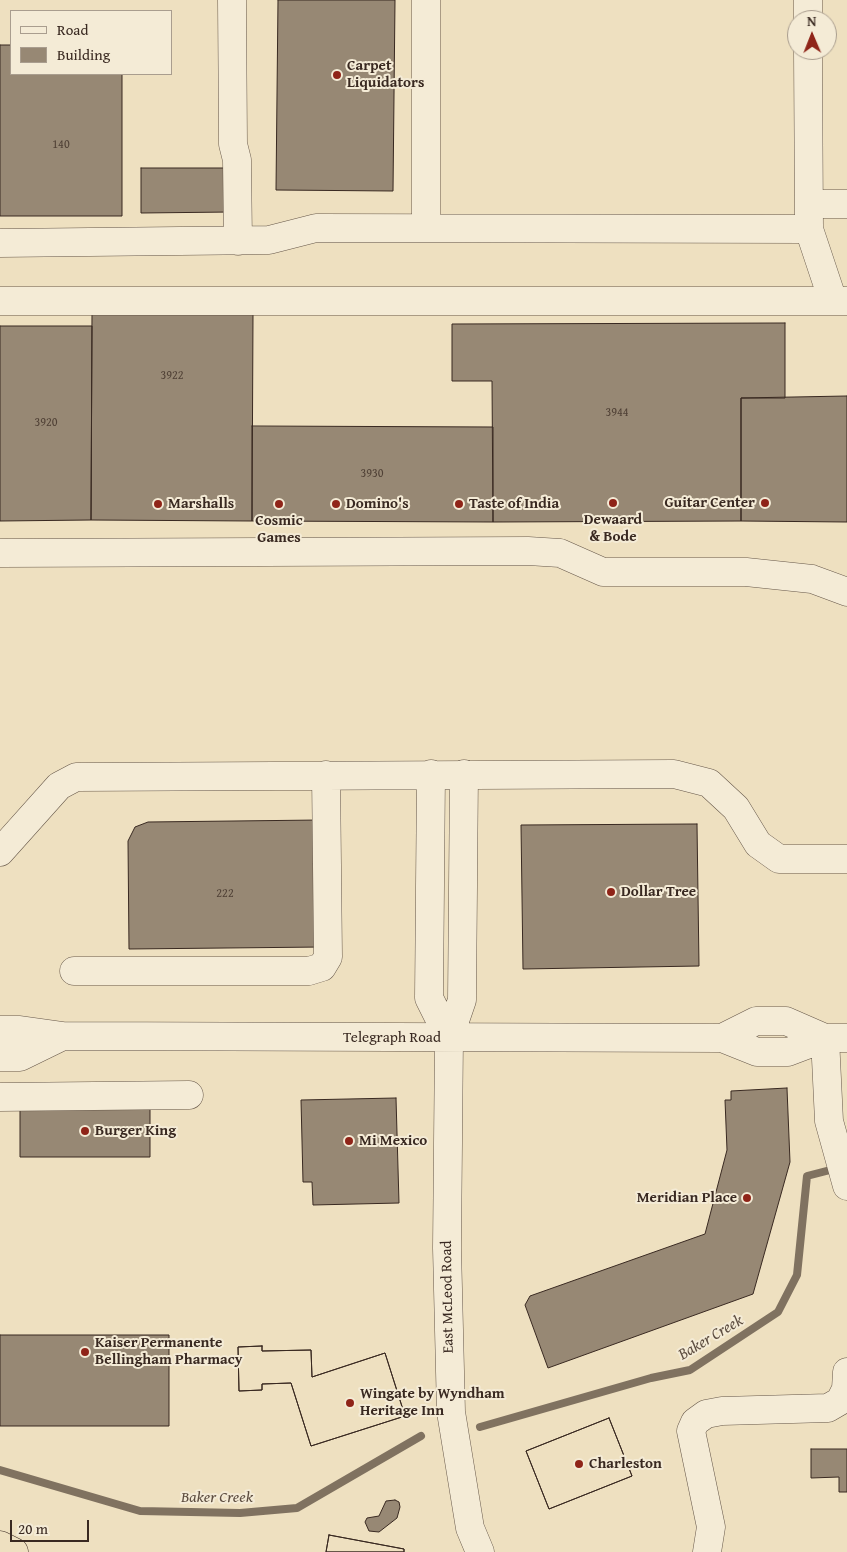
<!DOCTYPE html>
<style>
body{margin:0}
#map{position:relative;width:847px;height:1552px;overflow:hidden;background:#eee0c0;font-family:"Gentium Book Plus",serif}
canvas{display:block}
.legend{position:absolute;left:10px;top:10px;width:162px;height:65px;box-sizing:border-box;background:#f4ebd6;border:1px solid #a99d8e;margin:0;padding:6px 9px;list-style:none;font-size:15px;color:#392921}
.legend li{display:flex;align-items:center;gap:10px;height:25px}
.legend b{width:25px;border:1px solid #a99d8e}
.north{position:absolute;left:787px;top:10px;width:50px;height:50px;box-sizing:border-box;background:#f4ebd6;border:1px solid #a99d8e;border-radius:50%;rotate:359deg;font-size:14px;font-weight:700;line-height:20px;text-align:center;color:#392921}
.north::after{content:'';display:block;margin:auto;width:18px;height:22px;background:#8f2418;clip-path:polygon(50% 0,100% 100%,50% 72%,0 100%)}
.scale{position:absolute;left:10px;top:1520px;width:79px;height:22px;box-sizing:border-box;border:2px solid #392921;border-top:0;padding-left:6px;font-size:15px;line-height:18px;white-space:nowrap;color:#392921;-webkit-text-stroke:4px #f4ebd6;paint-order:stroke}
</style>
<div id="map">
<canvas width="847" height="1552"></canvas>
<ul class="legend">
<li><b style="height:6px;background:#f4ebd6"></b>Road</li>
<li><b style="height:14px;background:#978874"></b>Building</li>
</ul>
<div class="north">N</div>
<div class="scale">20 m</div>
</div>
<script>
const c = document.querySelector('canvas').getContext('2d');
c.lineJoin = 'round';
const shape = rows => new Path2D(rows.map(r => 'M' + r).join(''));
function strokePath(path, color, width, dash) { c.strokeStyle = color; c.lineWidth = width; c.lineCap = dash ? 'butt' : 'round'; c.setLineDash(dash || []); c.stroke(path); }
function paint(path, color) { c.fillStyle = color; c.fill(path, 'evenodd'); }
function label(font, color, halo, rows, align = 'center') {
  c.font = font + ' "Gentium Book Plus",serif'; c.lineWidth = 4; c.setLineDash([]); c.textBaseline = 'middle'; c.strokeStyle = halo; c.fillStyle = color; for (const [text, x, y, turn = 0] of rows) {
    c.save(); c.translate(x, y); c.rotate((+turn || 0) * Math.PI / 180); c.textAlign = isNaN(turn) ? turn : align; if (halo) c.strokeText(text, 0, 0); c.fillText(text, 0, 0); c.restore();
  }
}
const stream = shape([
 [480,1427,651,1378,690,1370,778,1312,797,1275,807,1176,838,1168],
 [0,1470,140,1511,240,1513,297,1508,421,1436]
]);
const building = shape([
 [278,0,395,0,393,191,276,190,278,0],
 [0,45,11,45,11,74,122,74,122,216,0,216,0,45],
 [141,168,231,168,231,212,141,213,141,168],
 [92,313,253,314,252,521,91,520,92,313],
 [785,323,785,398,741,398,741,521,493,522,492,381,452,381,452,324,785,323],
 [0,326,92,326,91,520,0,521,0,326],
 [847,396,847,522,741,521,741,398,847,396],
 [252,426,493,427,493,522,252,521,252,426],
 [320,820,322,947,129,949,128,841,135,827,148,822,320,820],
 [697,824,699,966,523,969,521,825,697,824],
 [787,1088,790,1162,753,1294,548,1368,525,1305,530,1296,705,1234,727,1150,725,1100,731,1100,731,1091,787,1088],
 [396,1098,399,1203,313,1205,312,1182,303,1182,301,1100,396,1098],
 [20,1105,150,1105,150,1157,20,1157,20,1105],
 [0,1335,169,1335,169,1426,0,1426,0,1335],
 [262,1346,262,1351,311,1350,312,1377,385,1353,405,1416,311,1446,291,1383,262,1384,262,1390,239,1391,238,1347,262,1346],
 [262,1346,262,1351,311,1350,312,1377,385,1353,405,1416,311,1446,291,1383,262,1384,262,1390,239,1391,238,1347,262,1346],
 [609,1418,632,1476,549,1509,526,1451,609,1418],
 [609,1418,632,1476,549,1509,526,1451,609,1418],
 [811,1449,847,1449,847,1492,839,1492,839,1477,811,1478,811,1449],
 [395,1500,399,1502,400,1507,397,1518,379,1532,369,1531,365,1522,367,1518,379,1516,386,1501,395,1500],
 [329,1535,404,1549,404,1552,326,1552,329,1535],
 [329,1535,404,1549,404,1552,326,1552,329,1535]
]);
const minor = shape([
 [232,0,233,144,237,160,238,241],
 [426,0,426,228],
 [808,0,808,20],
 [808,50,809,229,833,301],
 [809,204,847,204],
 [0,243,269,240,316,228,809,229],
 [0,301,847,301],
 [0,553,528,551,560,553,603,572,746,572,812,579,847,592],
 [431,774,429,998,449,1038],
 [464,774,462,1000,449,1038,447,1248,451,1412,470,1528,480,1552],
 [0,852,59,786,76,777,674,774,709,783,736,808,758,844,779,859,847,859],
 [74,971,309,971,322,967,328,957,326,775],
 [0,1030,20,1030,63,1036,722,1038,757,1052,788,1052,825,1038,847,1038],
 [722,1038,756,1021,786,1021,825,1038],
 [825,1038,829,1121,847,1186],
 [0,1057,20,1057,63,1036],
 [0,1097,189,1095],
 [707,1552,711,1527,691,1431,695,1422,706,1414,722,1411,828,1408,840,1401,846,1389,847,1372]
]);
const highway = shape([
 [0,1545,14,1552]
]);
const markers = [
 [337,75,5,"#8f2418"],
 [613,503,5,"#8f2418"],
 [765,503,5,"#8f2418"],
 [158,504,5,"#8f2418"],
 [279,504,5,"#8f2418"],
 [336,504,5,"#8f2418"],
 [459,504,5,"#8f2418"],
 [611,892,5,"#8f2418"],
 [85,1131,5,"#8f2418"],
 [349,1141,5,"#8f2418"],
 [747,1198,5,"#8f2418"],
 [85,1352,5,"#8f2418"],
 [350,1403,5,"#8f2418"],
 [579,1464,5,"#8f2418"]
];
const numberNames = [
 ["140",61,145],
 ["3922",172,376],
 ["3944",617,413],
 ["3920",46,423],
 ["3930",372,474],
 ["222",225,894]
];
const poiNames = [
 ["Carpet",347,66],
 ["Liquidators",347,83],
 ["Guitar Center",755,503,"right"],
 ["Marshalls",168,504],
 ["Domino's",346,504],
 ["Taste of India",469,504],
 ["Dewaard",613,520,"center"],
 ["& Bode",613,537,"center"],
 ["Cosmic",279,521,"center"],
 ["Games",279,538,"center"],
 ["Dollar Tree",621,892],
 ["Burger King",95,1131],
 ["Mi Mexico",359,1141],
 ["Meridian Place",737,1198,"right"],
 ["Kaiser Permanente",95,1343],
 ["Bellingham Pharmacy",95,1360],
 ["Wingate by Wyndham",360,1394],
 ["Heritage Inn",360,1411],
 ["Charleston",589,1464]
];
const streetNames = [
 ["Telegraph Road",392,1038],
 ["East McLeod Road",448,1297,-91]
];
const waterNames = [
 ["Baker Creek",711,1338,-31],
 ["Baker Creek",217,1498]
];
strokePath(stream, '#807260', 8);
paint(building, '#978874');
strokePath(building, '#392921', 1);
strokePath(minor, '#665749', 29);
strokePath(highway, '#392921', 29);
strokePath(minor, '#f4ebd6', 28);
strokePath(highway, '#eee0c0', 28);
for (const [x, y, r, color] of markers) { const dot = new Path2D(); dot.arc(x, y, r, 0, 2 * Math.PI); c.fillStyle = color; c.fill(dot); strokePath(dot, '#f4ebd6', 2); }
label('12px', '#504136', null, numberNames);
label('bold 15px', '#392921', '#f4ebd6', poiNames, 'left');
label('15px', '#392921', '#f4ebd6', streetNames);
label('italic 16px', '#5d4d40', '#f4ebd6', waterNames);
</script>
